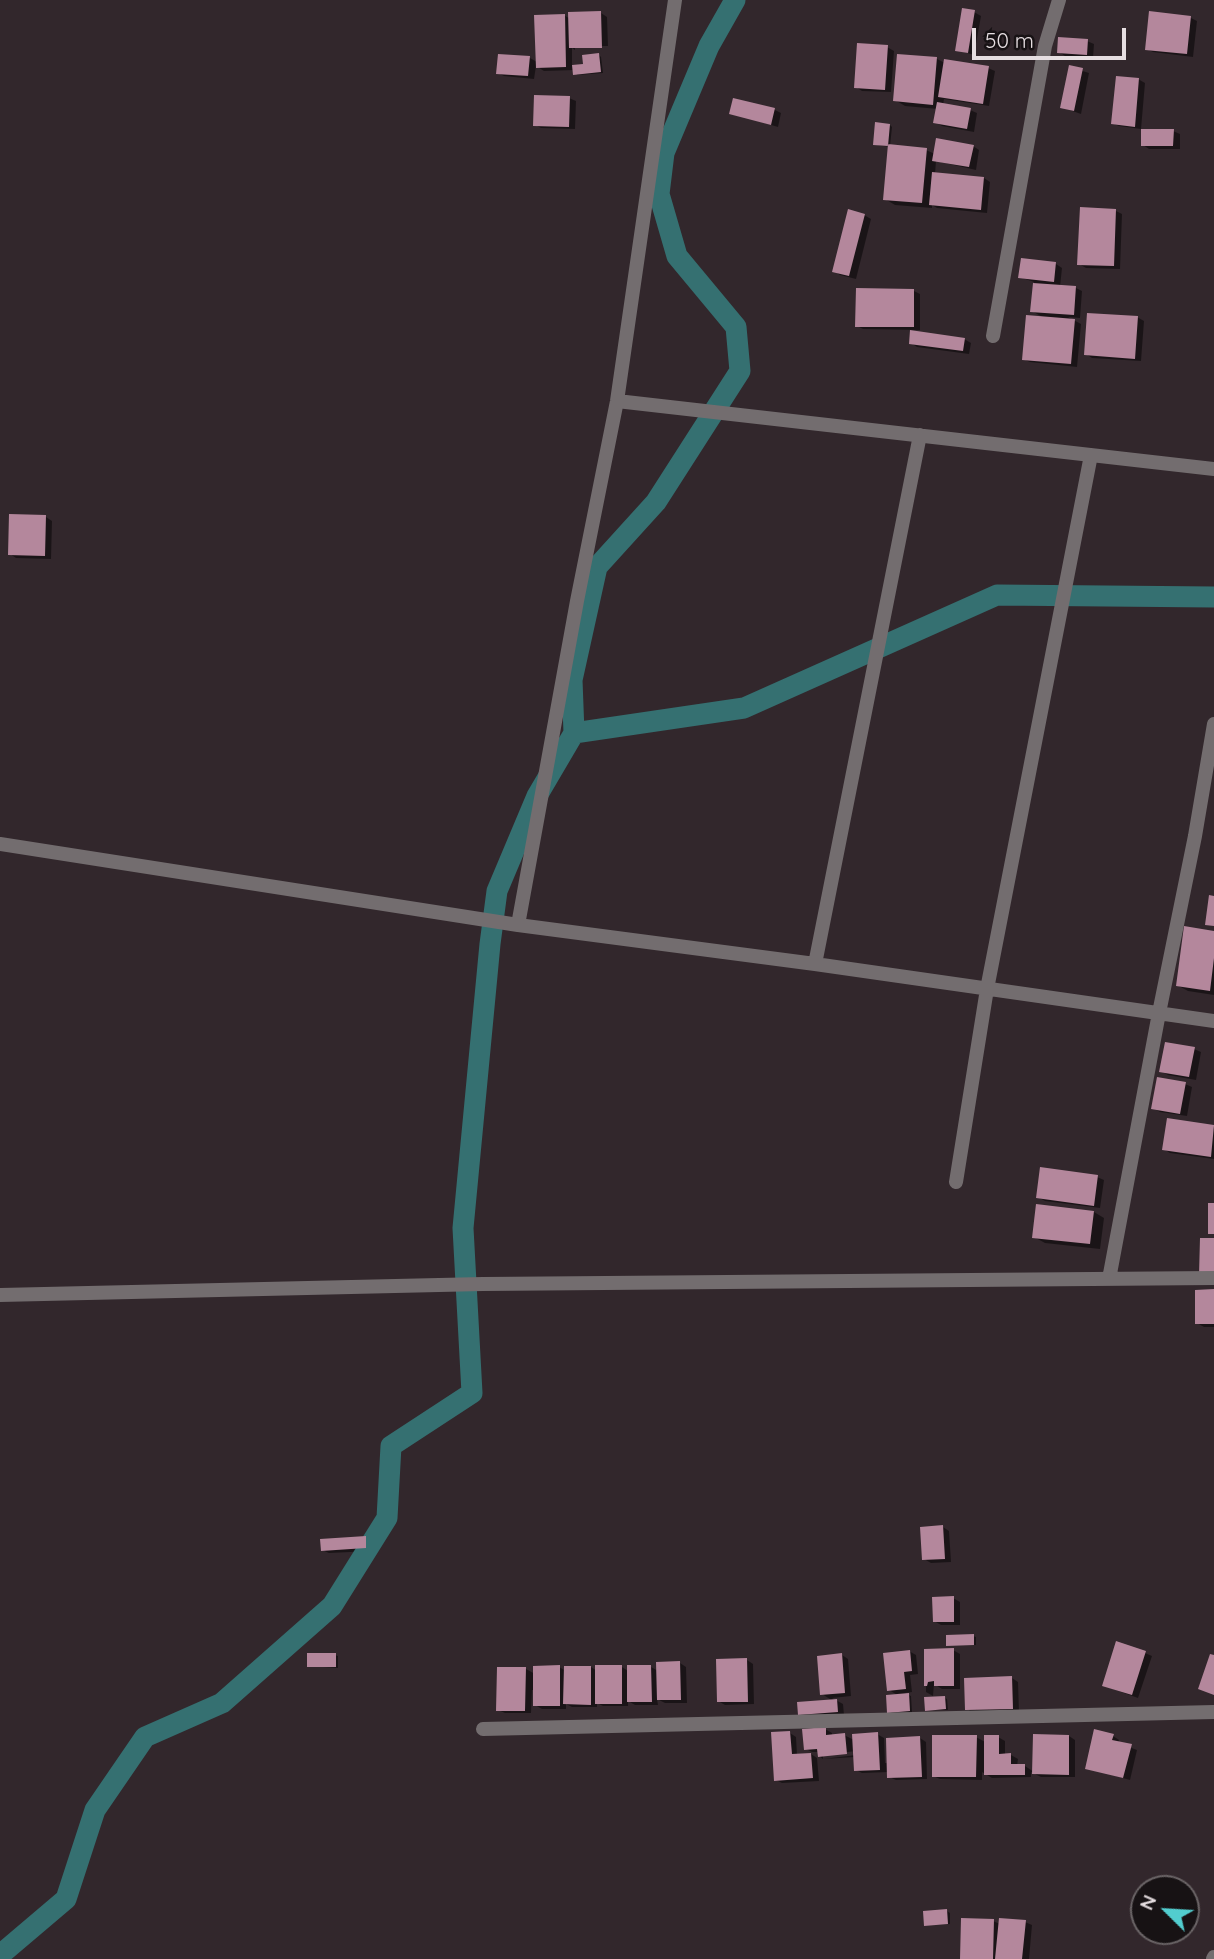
<!DOCTYPE html>
<style>
body{margin:0}
#map{position:relative;width:1214px;height:1959px;overflow:hidden;background:#32272c;font-family:Quicksand,sans-serif}
canvas{display:block}
.north{position:absolute;left:1130px;top:1875px;width:70px;height:70px;box-sizing:border-box;background:#171214;border:2px solid #6a6466;border-radius:50%;rotate:294deg;font-size:19px;font-weight:700;line-height:28px;text-align:center;color:#e6dee1}
.north::after{content:'';display:block;margin:auto;width:24px;height:32px;background:#52cdcf;clip-path:polygon(50% 0,100% 100%,50% 72%,0 100%)}
.scale{position:absolute;left:972px;top:28px;width:154px;height:32px;box-sizing:border-box;border:4px solid #e6dee1;border-top:0;padding-left:9px;font-size:21px;line-height:24px;white-space:nowrap;color:#e6dee1;-webkit-text-stroke:5px #171214;paint-order:stroke}
</style>
<div id="map">
<canvas width="1214" height="1959"></canvas>
<div class="north">N</div>
<div class="scale">50 m</div>
</div>
<script>
const c = document.querySelector('canvas').getContext('2d');
c.lineJoin = 'round';
function paint(path, color) { c.fillStyle = color; c.fill(path, 'evenodd'); }
const shape = rows => new Path2D(rows.map(r => 'M' + r).join(''));
function strokePath(path, color, width, dash) { c.strokeStyle = color; c.lineWidth = width; c.lineCap = dash ? 'butt' : 'round'; c.setLineDash(dash || []); c.stroke(path); }
const shadow = shape([
 [974,12,981,16,974,55,957,50],
 [601,13,607,17,608,46,575,46,575,50,572,48,572,66,584,65,599,55,601,57,603,73,577,75,575,70,544,71,536,66,534,79,504,76,498,73,530,58,537,62,564,15,570,19],
 [1151,13,1191,18,1197,21,1193,57,1153,52,1147,49],
 [1087,41,1094,44,1093,58,1065,56,1059,52],
 [887,47,894,51,891,92,862,91,856,87],
 [899,56,937,59,945,63,988,68,995,71,989,106,944,99,943,105,970,110,977,113,974,132,942,126,935,122,938,109,905,106,895,100],
 [1070,67,1089,73,1081,114,1061,107],
 [1138,79,1145,83,1141,129,1119,126,1112,123],
 [569,98,576,101,575,129,541,128,535,125],
 [775,110,781,113,778,127,731,113],
 [890,125,892,127,890,146,926,150,935,154,973,146,979,150,976,170,936,161,935,174,984,178,990,182,987,213,937,208,932,205,932,208,895,205,885,199,890,147,877,145],
 [1173,131,1180,134,1180,149,1149,149,1143,145],
 [1116,211,1122,214,1120,269,1086,268,1079,264],
 [864,215,871,219,856,279,840,275,834,271],
 [1056,264,1062,268,1060,287,1076,288,1082,291,1080,318,1068,317,1081,324,1077,367,1030,362,1023,359,1044,318,1032,311,1034,282,1020,277],
 [914,291,920,294,920,330,863,329,857,326],
 [1137,317,1144,321,1141,361,1092,358,1086,354],
 [964,339,971,343,969,354,917,347,911,343],
 [46,517,52,521,51,559,16,558,10,554],
 [1214,932,1214,995,1188,991,1177,985],
 [1194,1049,1201,1052,1196,1080,1168,1075,1161,1071],
 [1185,1084,1192,1087,1187,1116,1160,1112,1153,1108],
 [1168,1120,1214,1127,1214,1159,1170,1153,1164,1149],
 [1097,1177,1104,1180,1100,1208,1045,1201,1038,1197],
 [1094,1212,1104,1218,1100,1249,1045,1243,1034,1237],
 [1214,1291,1214,1327,1204,1327,1197,1323],
 [943,1527,949,1531,951,1562,931,1563,924,1559],
 [365,1538,372,1542,372,1551,329,1553,322,1550],
 [953,1598,960,1602,960,1625,941,1625,934,1621],
 [973,1636,976,1637,976,1645,948,1645],
 [926,1650,953,1650,960,1654,960,1689,942,1689,934,1684,933,1696,926,1692],
 [909,1651,916,1655,918,1674,910,1675,912,1692,905,1693,911,1696,912,1712,891,1713,899,1696,889,1690],
 [1145,1653,1152,1656,1138,1698,1110,1688],
 [335,1655,338,1656,338,1668,309,1666],
 [842,1655,848,1659,851,1696,832,1698,843,1704,844,1715,807,1718,800,1714,833,1701,822,1694],
 [747,1660,753,1664,754,1704,725,1705,718,1701],
 [680,1663,686,1667,687,1703,665,1703,657,1699,658,1705,635,1705,628,1701,628,1706,603,1706,597,1703,597,1707,572,1707,566,1704,566,1709,542,1709,535,1705,535,1690,532,1690,531,1713,505,1713,498,1710,526,1669,535,1674,559,1667,566,1671,591,1667,597,1671,622,1667,628,1671,651,1667,658,1671],
 [1012,1678,1018,1682,1019,1712,973,1713,967,1709],
 [945,1698,947,1699,948,1710,927,1710],
 [825,1729,832,1733,832,1736,844,1735,854,1740,877,1734,884,1738,885,1763,889,1763,920,1738,926,1742,927,1779,896,1780,889,1777,889,1772,862,1773,856,1770,855,1757,823,1759,856,1755,856,1751,823,1755,823,1759,819,1756,819,1752,812,1752,806,1749],
 [790,1733,796,1737,797,1755,811,1754,817,1758,819,1781,782,1783,776,1780],
 [1069,1736,1075,1740,1075,1777,1041,1777,1031,1772,1031,1777,992,1778,982,1772,982,1780,940,1779,933,1776,976,1737,985,1742,998,1737,1005,1741,1005,1755,1011,1755,1018,1759,1017,1766,1025,1766,1034,1772],
 [1113,1736,1119,1740,1118,1743,1137,1750,1130,1780,1087,1768],
 [947,1911,950,1913,950,1924,926,1925],
 [993,1921,1000,1924,1025,1922,1032,1925,1029,1959,961,1959]
]);
const canal = shape([
 [574,733,744,708,997,595,1214,597],
 [0,1955,66,1899,95,1810,145,1737,222,1703,332,1606,387,1518,391,1446,472,1393,463,1228,490,944,497,891,537,796,574,733,572,680,597,567,656,502,740,371,736,327,677,256,659,194,664,153,709,46,735,0]
]);
const building = shape([
 [962,8,975,10,968,53,955,51],
 [601,11,602,48,569,48,568,12],
 [1149,11,1191,16,1187,54,1145,50],
 [565,14,566,67,536,68,534,15],
 [1058,37,1088,39,1087,55,1057,53],
 [857,43,888,45,885,90,854,88],
 [599,53,601,72,573,75,572,65,583,64,582,55],
 [498,54,530,56,528,76,496,74],
 [897,54,937,57,933,105,893,101],
 [944,59,989,66,983,104,938,97],
 [1069,65,1083,68,1074,111,1060,108],
 [1116,76,1139,78,1135,127,1111,124],
 [534,95,570,96,569,127,533,126],
 [733,98,775,108,771,125,729,114],
 [937,102,971,108,967,129,933,123],
 [875,122,890,124,888,146,873,145],
 [1141,129,1174,129,1173,146,1141,146],
 [936,138,974,145,969,167,932,161],
 [888,144,927,148,922,203,883,200],
 [932,172,984,177,981,210,929,205],
 [1080,207,1116,209,1114,266,1077,265],
 [848,209,865,214,849,276,832,272],
 [1021,258,1056,262,1054,282,1018,278],
 [1033,283,1076,286,1074,315,1030,312],
 [856,288,914,289,914,327,855,327],
 [1087,313,1138,316,1135,359,1084,355],
 [1026,315,1075,319,1071,364,1022,360],
 [910,330,965,338,963,351,909,344],
 [9,514,46,515,45,556,8,555],
 [1209,895,1214,896,1214,926,1205,925],
 [1184,926,1214,931,1214,958,1210,991,1176,986],
 [1165,1042,1195,1047,1189,1077,1159,1072],
 [1157,1077,1186,1082,1180,1114,1151,1109],
 [1167,1118,1214,1125,1211,1157,1162,1150],
 [1040,1167,1098,1175,1094,1206,1036,1198],
 [1208,1203,1214,1203,1214,1234,1208,1234],
 [1036,1204,1094,1211,1090,1244,1032,1238],
 [1200,1238,1214,1238,1214,1275,1199,1275],
 [1214,1289,1214,1324,1195,1324,1195,1290],
 [943,1525,945,1559,922,1560,920,1527],
 [366,1536,366,1548,321,1551,320,1539],
 [954,1596,954,1622,933,1622,932,1597],
 [974,1634,974,1645,946,1646,946,1635],
 [1116,1641,1146,1651,1132,1695,1102,1686],
 [954,1648,954,1686,934,1686,934,1681,928,1682,927,1686,924,1686,924,1649],
 [910,1650,912,1671,904,1672,906,1689,887,1691,883,1653],
 [307,1653,336,1653,336,1667,307,1667],
 [842,1653,845,1693,820,1695,817,1656],
 [1210,1654,1214,1655,1214,1695,1198,1689],
 [747,1658,748,1702,717,1702,716,1659],
 [680,1661,681,1700,657,1700,656,1662],
 [560,1665,560,1706,533,1706,533,1666],
 [595,1665,622,1665,622,1704,595,1704],
 [627,1665,651,1665,652,1702,627,1702],
 [564,1666,591,1666,591,1705,563,1704],
 [497,1667,526,1667,525,1711,496,1711],
 [1012,1676,1013,1709,965,1710,964,1678],
 [909,1693,910,1711,887,1713,886,1695],
 [945,1696,946,1709,925,1711,924,1697],
 [837,1699,838,1712,798,1715,797,1702],
 [826,1727,826,1735,845,1733,847,1754,818,1757,817,1749,804,1750,802,1729],
 [1094,1729,1114,1734,1112,1740,1132,1744,1123,1778,1085,1769],
 [790,1731,792,1754,811,1753,813,1778,774,1781,771,1732],
 [878,1732,880,1770,854,1771,852,1734],
 [1033,1734,1069,1735,1069,1775,1032,1774],
 [932,1735,977,1735,976,1777,932,1777],
 [984,1735,999,1735,999,1754,1011,1753,1011,1764,1025,1764,1025,1775,984,1775],
 [920,1736,922,1777,887,1778,886,1738],
 [947,1909,948,1924,924,1926,923,1911],
 [961,1918,994,1919,993,1959,960,1959],
 [999,1918,1026,1920,1022,1959,995,1959]
]);
const street = shape([
 [993,336,1045,46,1059,0],
 [617,401,1214,469],
 [0,844,518,925,815,964,1214,1021],
 [518,925,577,601,617,401,675,0],
 [815,964,920,435],
 [956,1182,987,989,1091,455],
 [1109,1279,1159,1013,1195,836,1214,724],
 [0,1295,483,1284,1214,1278],
 [483,1729,1214,1712],
 [1213,1959,1214,1957]
]);
paint(shadow, '#0007');
strokePath(canal, '#357071', 21);
paint(building, '#b4879c');
strokePath(street, '#736d6f', 14);
</script>
